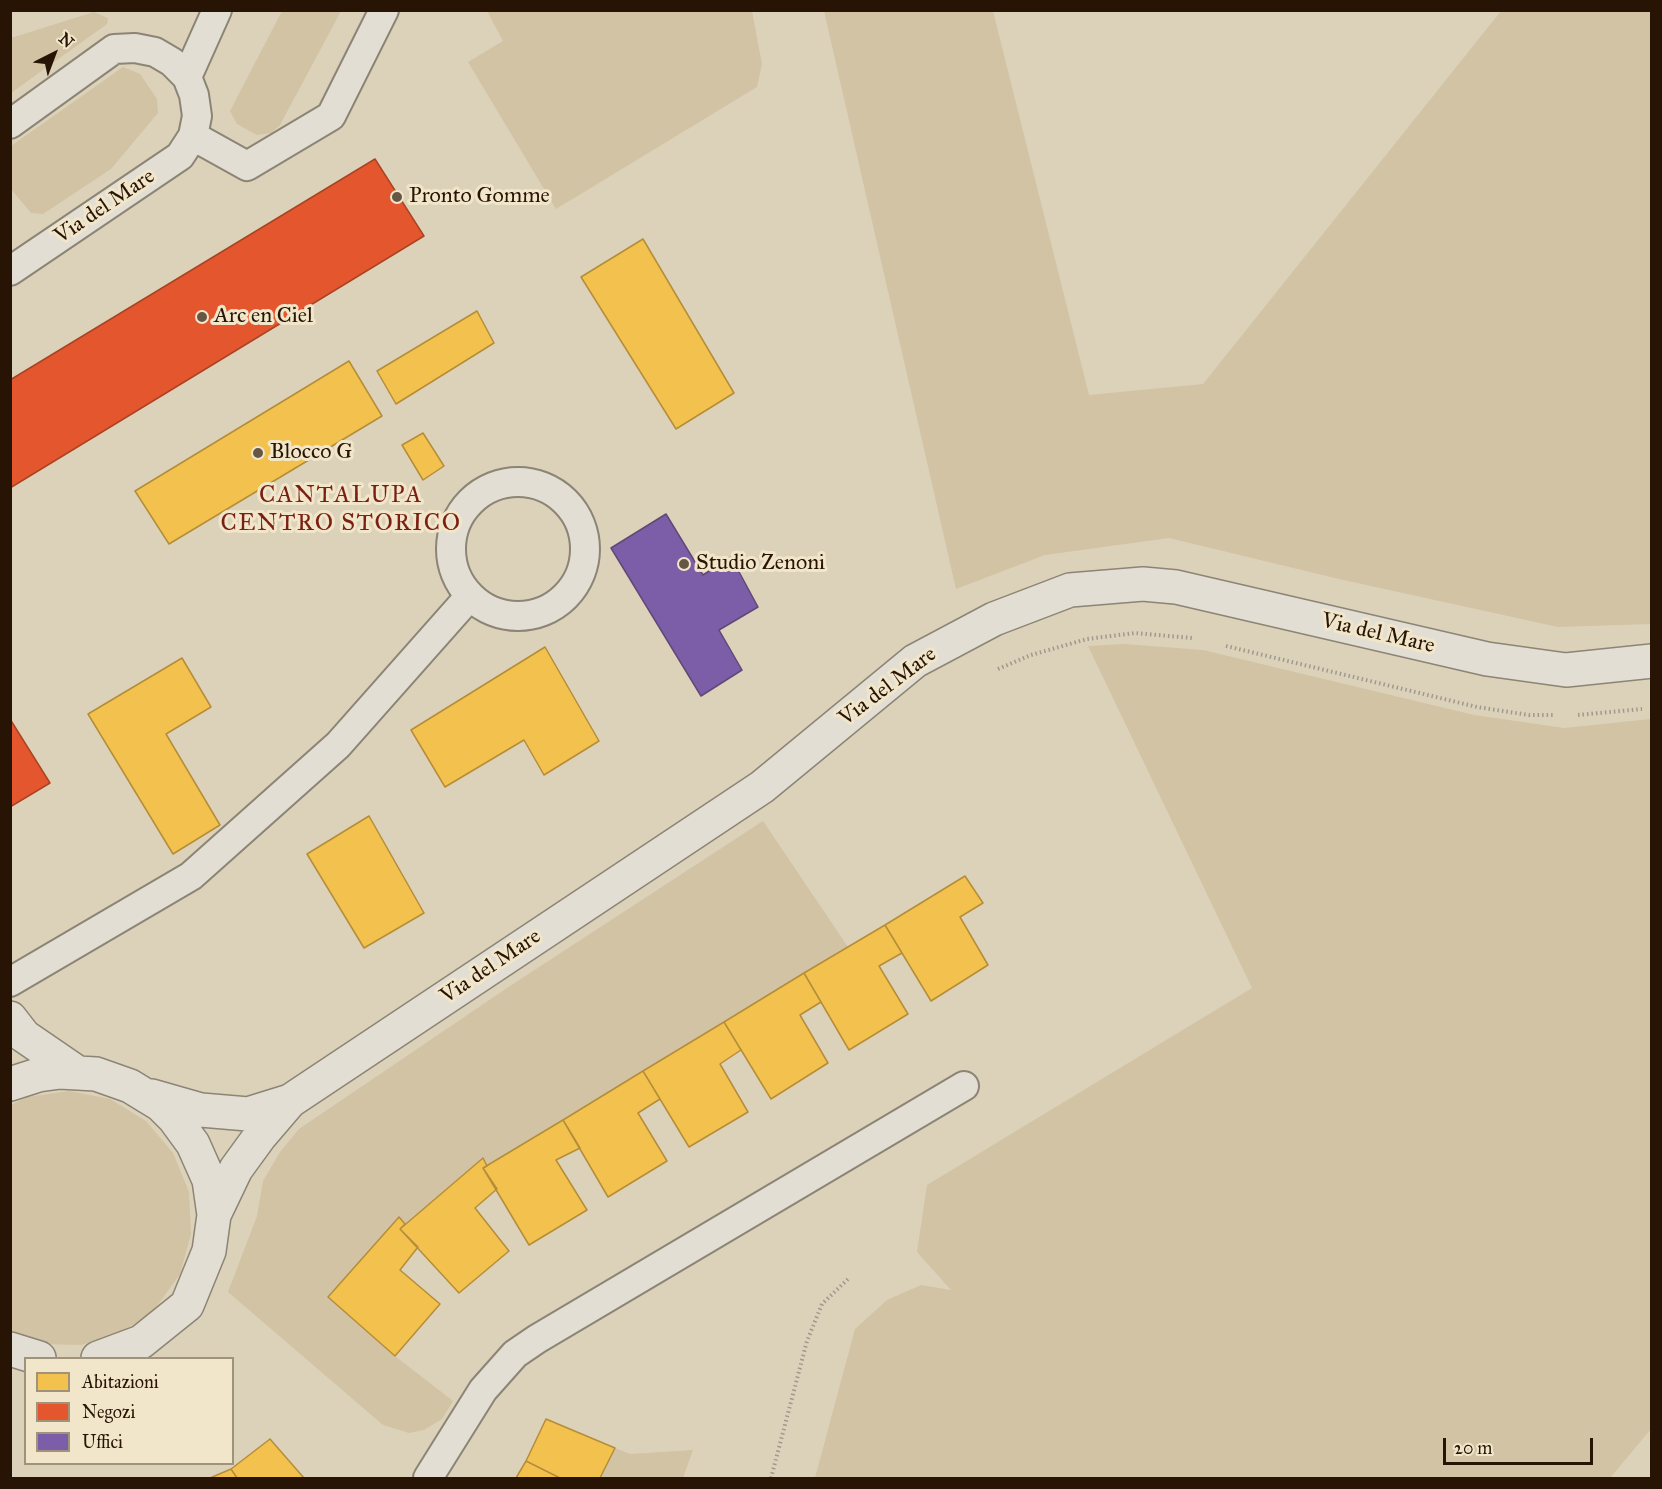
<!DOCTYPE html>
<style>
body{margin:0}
#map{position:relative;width:1662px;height:1489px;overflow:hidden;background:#dcd2ba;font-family:"IM FELL Great Primer",serif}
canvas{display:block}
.frame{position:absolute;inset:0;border:12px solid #271405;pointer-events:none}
.legend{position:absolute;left:24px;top:1357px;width:210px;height:108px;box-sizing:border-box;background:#f1e6ca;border:2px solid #a0927b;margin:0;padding:8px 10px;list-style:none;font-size:18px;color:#271405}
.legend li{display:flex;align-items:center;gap:12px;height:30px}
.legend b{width:30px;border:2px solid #a0927b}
.north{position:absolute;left:24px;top:24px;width:60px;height:60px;-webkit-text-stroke:4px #f1e6ca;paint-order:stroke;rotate:42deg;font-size:16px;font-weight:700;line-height:24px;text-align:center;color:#271405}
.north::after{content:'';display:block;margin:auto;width:21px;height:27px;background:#271405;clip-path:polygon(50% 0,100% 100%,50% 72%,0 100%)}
.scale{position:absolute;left:1443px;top:1438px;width:150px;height:27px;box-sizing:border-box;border:3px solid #271405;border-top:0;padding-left:8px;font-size:18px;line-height:21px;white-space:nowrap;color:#271405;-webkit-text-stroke:4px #f1e6ca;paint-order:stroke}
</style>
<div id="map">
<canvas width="1662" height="1489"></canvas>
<div class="frame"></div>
<ul class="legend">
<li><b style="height:16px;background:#f2c14e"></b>Abitazioni</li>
<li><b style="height:16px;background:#e4572e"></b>Negozi</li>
<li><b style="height:16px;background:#7b5ea7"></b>Uffici</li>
</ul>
<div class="north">N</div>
<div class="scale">20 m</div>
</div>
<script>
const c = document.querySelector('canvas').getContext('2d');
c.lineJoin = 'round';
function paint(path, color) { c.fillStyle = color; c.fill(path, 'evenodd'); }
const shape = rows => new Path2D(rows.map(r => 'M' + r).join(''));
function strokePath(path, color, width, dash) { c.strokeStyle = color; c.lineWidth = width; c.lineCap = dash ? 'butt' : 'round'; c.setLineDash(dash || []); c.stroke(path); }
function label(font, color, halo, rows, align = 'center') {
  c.font = font + ' "IM FELL Great Primer",serif'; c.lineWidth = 6; c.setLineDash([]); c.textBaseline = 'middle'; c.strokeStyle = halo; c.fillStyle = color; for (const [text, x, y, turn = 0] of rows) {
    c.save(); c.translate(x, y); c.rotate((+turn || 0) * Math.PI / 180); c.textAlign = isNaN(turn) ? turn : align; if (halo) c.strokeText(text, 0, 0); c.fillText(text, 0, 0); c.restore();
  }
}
const green = shape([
 [282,11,341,11,280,125,271,133,257,135,237,124,230,111],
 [752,11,762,64,757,87,556,209,468,62,503,41,487,11],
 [824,11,993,11,1089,395,1203,384,1501,11,1651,11,1651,624,1558,627,1339,579,1169,538,1045,555,956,589],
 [94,12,108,18,107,24,11,93,11,38],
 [123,67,140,74,157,99,158,113,111,169,43,214,31,213,11,189,11,146],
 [1124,644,1203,650,1474,715,1564,728,1651,719,1651,1429,1610,1478,815,1478,855,1329,887,1300,921,1285,951,1290,917,1252,927,1185,1252,988,1088,646],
 [763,821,848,947,487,1166,482,1158,405,1224,398,1217,328,1297,395,1356,453,1401,442,1419,424,1430,409,1433,383,1425,228,1292,257,1216,263,1181,280,1152,299,1129,510,986],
 [69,1091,110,1099,146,1121,173,1153,189,1192,191,1234,180,1274,155,1309,121,1333,81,1345,39,1344,11,1333,11,1105,27,1097],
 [615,1448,630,1454,693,1450,683,1478,600,1478]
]);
const homes = shape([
 [643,239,734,393,676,429,581,277,643,239],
 [477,311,494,343,396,404,377,371,477,311],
 [349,361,382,416,169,544,135,491,349,361],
 [423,433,444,466,423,480,402,445,423,433],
 [545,647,599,741,544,775,524,740,445,787,411,730,545,647],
 [182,658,211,707,166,734,220,825,173,854,88,714,182,658],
 [369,816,424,913,364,948,307,854,369,816],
 [965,876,983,903,960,917,988,965,931,1001,885,925,965,876],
 [885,925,902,953,879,966,908,1014,849,1050,804,973,885,925],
 [804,973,821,1002,800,1015,828,1063,771,1099,724,1022,804,973],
 [724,1022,741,1050,720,1064,748,1112,689,1147,643,1071,724,1022],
 [643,1071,660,1099,638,1113,667,1161,608,1197,563,1120,643,1071],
 [563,1120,580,1148,556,1160,587,1210,529,1245,483,1168,563,1120],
 [483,1158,487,1166,483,1168,497,1189,475,1208,509,1251,459,1293,400,1229,483,1158],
 [399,1217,405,1224,400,1229,418,1247,400,1270,440,1304,395,1356,328,1297,399,1217],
 [546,1419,615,1448,600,1478,560,1478,526,1461,546,1419],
 [270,1439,304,1478,237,1478,231,1469,270,1439],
 [526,1461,560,1478,516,1478,526,1461],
 [231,1469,237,1478,210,1478,231,1469]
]);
const shops = shape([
 [375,159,424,236,10,488,10,380,375,159],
 [10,719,50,783,10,807,10,719]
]);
const offices = shape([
 [666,514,703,575,731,557,758,607,719,630,742,670,701,696,611,548,666,514]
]);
const path = shape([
 [1226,646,1477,707,1529,715,1555,715],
 [998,669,1031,655,1087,639,1135,633,1192,638],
 [1578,715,1642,709],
 [771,1478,807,1341,822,1304,849,1278]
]);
const service = shape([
 [187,77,217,10],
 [10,124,114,49,135,48,155,52,172,62,187,77,194,95,197,116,193,136,180,156,10,271],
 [193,136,247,166,331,116,384,10],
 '451 549a67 67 0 1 1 134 0a67 67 0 1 1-134 0Z',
 [10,982,191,876,338,745,470,596],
 [428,1478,483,1390,515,1354,537,1339,964,1086]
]);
const minor = shape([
 [10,1018,24,1036,78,1073],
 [10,1084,38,1075,60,1072,96,1074,130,1086,161,1105,174,1118,193,1144,209,1180,214,1215,209,1251,187,1305,141,1342,98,1358],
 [152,1096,201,1110,248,1114,290,1101],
 [214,1215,236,1169,260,1136,290,1101,762,787,915,661,994,619,1070,590,1143,584,1176,587,1487,659,1566,670,1652,661],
 [10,1349,39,1358]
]);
const markers = [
 [397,197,6,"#665644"],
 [202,317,6,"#665644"],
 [258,453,6,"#665644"],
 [684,564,6,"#665644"]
];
const poiNames = [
 ["Pronto Gomme",409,197],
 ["Arc en Ciel",214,317],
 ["Blocco G",270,453],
 ["Studio Zenoni",696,564]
];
const streetNames = [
 ["Via del Mare",105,207,-34],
 ["Via del Mare",1378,634,13],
 ["Via del Mare",888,687,-37],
 ["Via del Mare",491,967,-34]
];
const neighbourhoodNames = [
 ["CANTALUPA",341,496],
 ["CENTRO STORICO",341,524]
];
paint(green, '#d1c3a3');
paint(homes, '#f2c14e');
strokePath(homes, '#b58d38', 1.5);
paint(shops, '#e4572e');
strokePath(shops, '#ab4322', 1.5);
paint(offices, '#7b5ea7');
strokePath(offices, '#624876', 1.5);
strokePath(service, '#8c8475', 32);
strokePath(minor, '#8c8475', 36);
strokePath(path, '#9f998f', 4, [1.5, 3]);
strokePath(service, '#e3ded3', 28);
strokePath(minor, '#e3ded3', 33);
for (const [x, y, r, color] of markers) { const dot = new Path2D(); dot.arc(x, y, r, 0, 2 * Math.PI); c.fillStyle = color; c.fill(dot); strokePath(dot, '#f1e6ca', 2); }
label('22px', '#271405', '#f1e6ca', poiNames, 'left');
label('22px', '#271405', '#f1e6ca', streetNames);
c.letterSpacing = '1.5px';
label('24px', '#7a1f14', '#f1e6ca', neighbourhoodNames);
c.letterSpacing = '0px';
</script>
